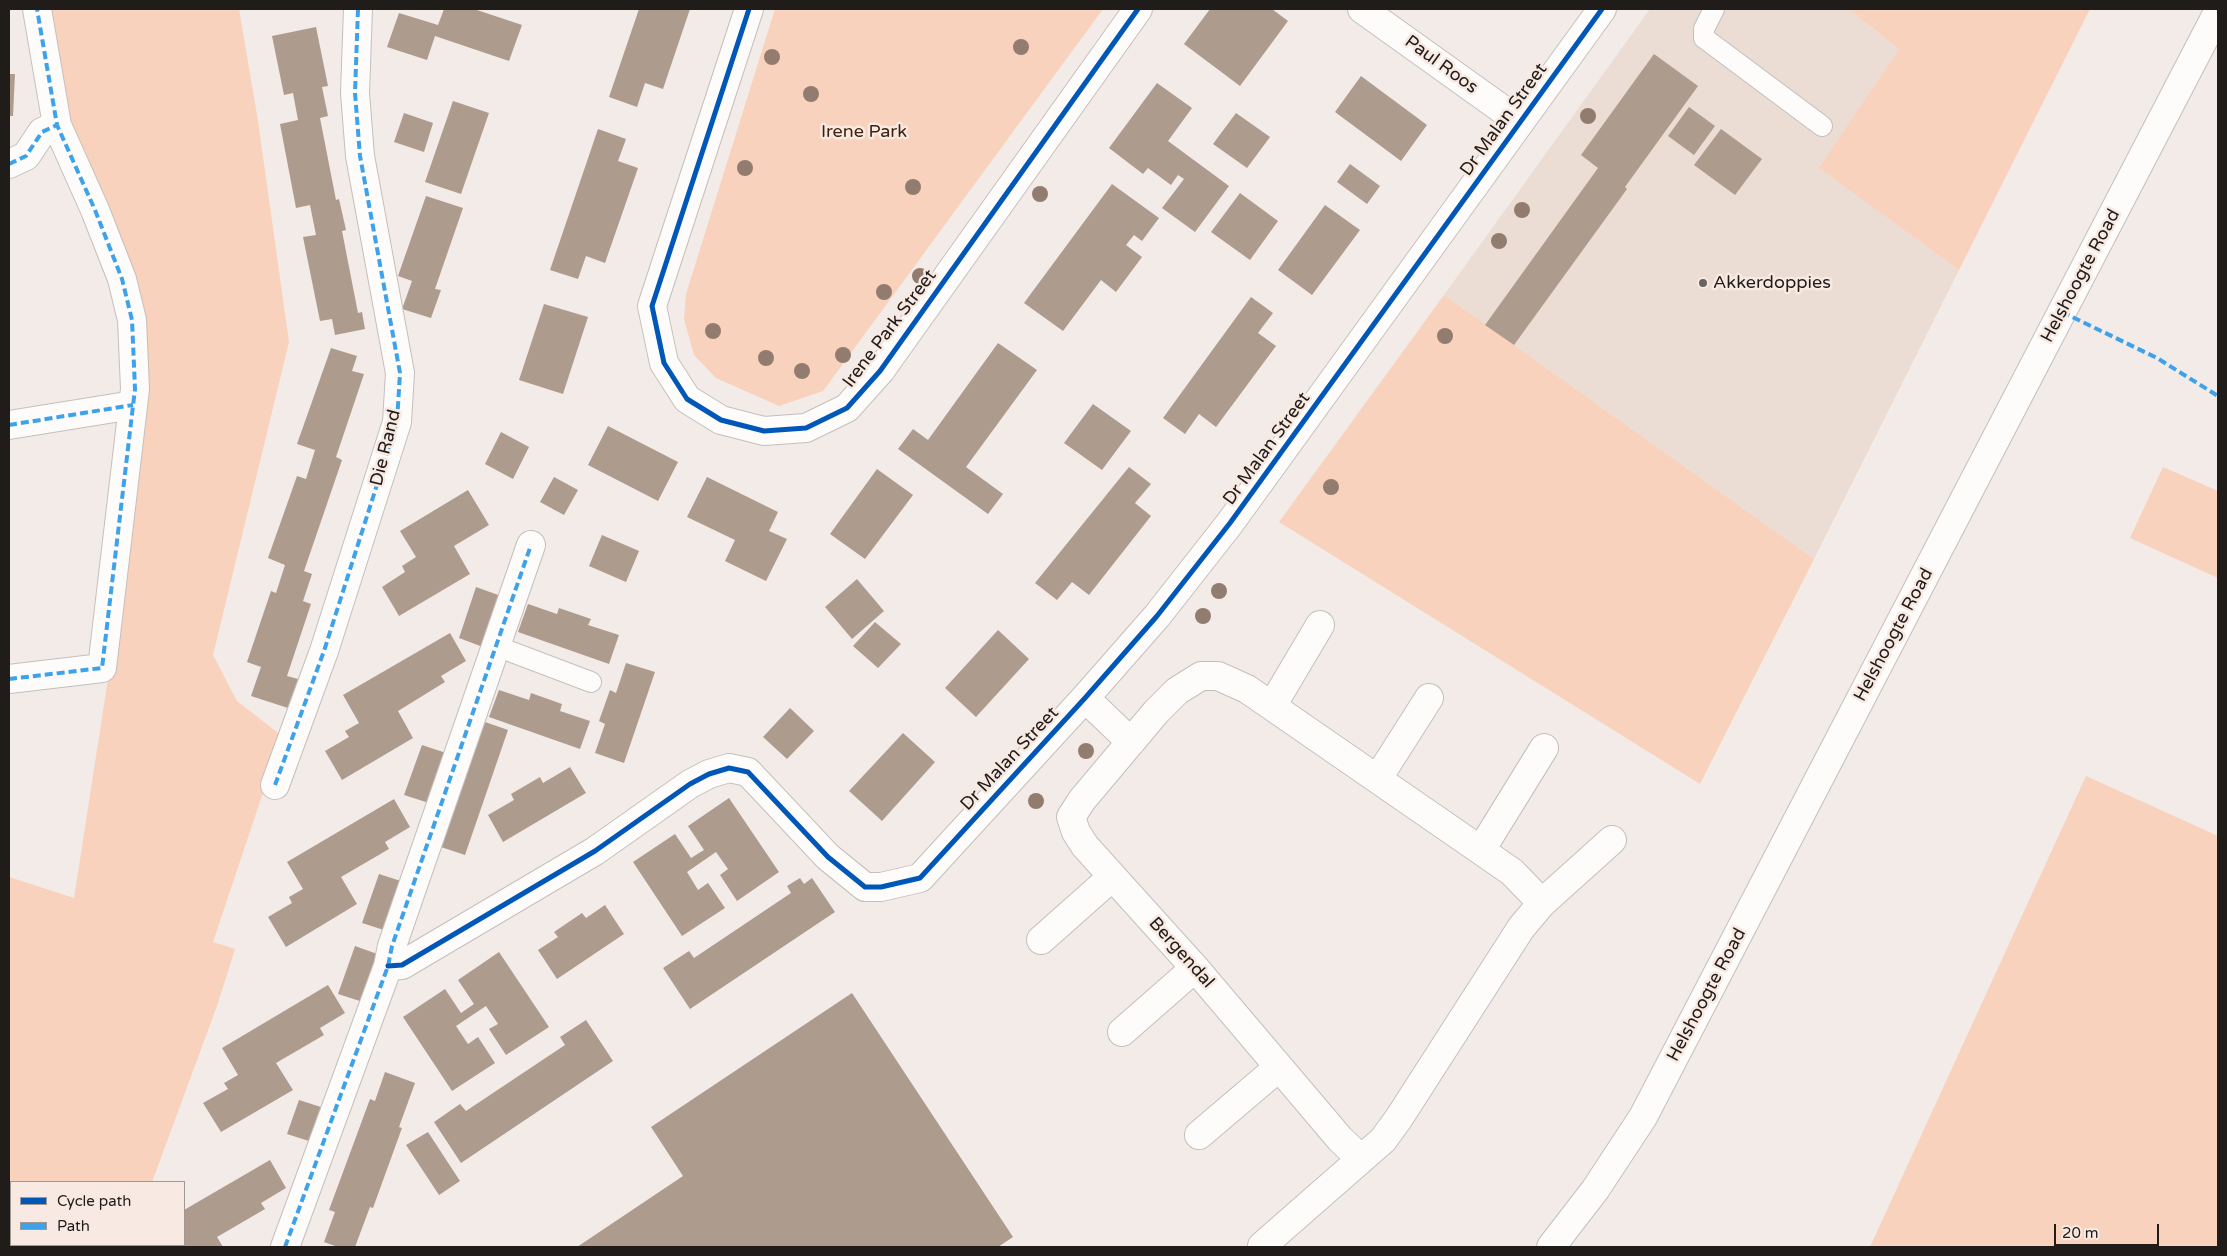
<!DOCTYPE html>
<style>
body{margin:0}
#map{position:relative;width:2227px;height:1256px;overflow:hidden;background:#f3ebe7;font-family:"Varela Round",sans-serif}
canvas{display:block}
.frame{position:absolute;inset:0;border:10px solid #201c19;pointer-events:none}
.legend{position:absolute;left:10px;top:1181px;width:175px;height:65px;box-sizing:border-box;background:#f8eae2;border:1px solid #a29892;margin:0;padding:6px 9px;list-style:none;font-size:15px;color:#201c19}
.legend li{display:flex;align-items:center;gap:10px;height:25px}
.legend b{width:25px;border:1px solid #a29892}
.scale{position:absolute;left:2054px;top:1224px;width:105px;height:22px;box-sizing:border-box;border:2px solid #201c19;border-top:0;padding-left:6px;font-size:15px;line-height:18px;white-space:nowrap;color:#201c19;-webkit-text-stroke:4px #f8eae2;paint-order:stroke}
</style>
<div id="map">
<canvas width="2227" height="1256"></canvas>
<div class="frame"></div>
<ul class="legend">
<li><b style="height:6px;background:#0057b8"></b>Cycle path</li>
<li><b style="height:6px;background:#3da2ea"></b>Path</li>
</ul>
<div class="scale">20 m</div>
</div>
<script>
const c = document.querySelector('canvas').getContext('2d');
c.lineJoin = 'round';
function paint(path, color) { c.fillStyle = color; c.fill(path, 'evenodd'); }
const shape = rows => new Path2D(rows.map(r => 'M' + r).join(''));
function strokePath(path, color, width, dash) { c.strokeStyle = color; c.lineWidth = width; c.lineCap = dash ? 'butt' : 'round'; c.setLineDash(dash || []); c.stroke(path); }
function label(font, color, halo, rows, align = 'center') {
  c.font = font + ' "Varela Round",sans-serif'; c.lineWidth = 5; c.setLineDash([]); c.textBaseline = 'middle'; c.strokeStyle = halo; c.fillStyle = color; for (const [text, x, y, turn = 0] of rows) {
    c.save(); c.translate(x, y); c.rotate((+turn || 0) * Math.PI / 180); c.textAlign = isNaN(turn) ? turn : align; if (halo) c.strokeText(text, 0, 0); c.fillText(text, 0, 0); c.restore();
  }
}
const built = shape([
 [1650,9,1848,9,1899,49,1820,168,1959,270,1814,559,1444,295]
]);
const green = shape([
 [41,9,239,9,258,121,289,342,213,655,237,701,282,736,213,942,235,949,217,1006,152,1182,11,1182,11,1245,129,1245,128,1247,9,1247,9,877,74,898,126,563,146,336,62,162],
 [775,9,1103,9,823,391,779,406,716,378,694,355,684,319,686,294],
 [1848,9,2090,9,1959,270,1819,168,1899,49],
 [1444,295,1814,559,1700,784,1279,522],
 [2163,467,2218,491,2218,578,2130,538],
 [2086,776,2218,836,2218,1247,1870,1247]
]);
const building = shape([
 [444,9,474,9,522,25,509,61,435,36,427,60,387,47,399,13,438,25],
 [639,9,690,9,663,89,645,83,637,107,609,97],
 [1210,9,1272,9,1288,21,1240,86,1184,44],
 [316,27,328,86,322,87,328,116,320,118,336,200,339,199,346,230,342,231,358,313,362,312,365,329,335,335,332,319,320,321,303,237,316,235,310,205,296,208,280,124,298,120,293,93,284,95,272,36],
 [1654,54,1698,86,1625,187,1627,189,1514,345,1485,325,1598,168,1581,155],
 [9,74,15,74,13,116,9,116],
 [1361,76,1427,125,1401,161,1335,112],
 [1157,83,1192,108,1168,141,1229,186,1195,232,1162,208,1184,179,1178,175,1171,185,1148,168,1143,174,1109,148],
 [453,101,489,113,461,194,425,182],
 [1689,107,1715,126,1694,155,1668,136],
 [404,113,433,123,424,152,394,142],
 [1236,113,1270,137,1247,168,1213,144],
 [598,129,626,139,618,161,638,168,605,263,586,256,578,279,550,270],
 [1721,129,1762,159,1735,195,1694,165],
 [1350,164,1380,186,1367,204,1337,182],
 [1112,184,1159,218,1142,241,1134,235,1126,245,1142,257,1116,292,1101,280,1063,331,1024,303],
 [1240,193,1278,221,1250,260,1211,232],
 [426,196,463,208,435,289,441,290,431,318,402,309,412,281,398,276],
 [1325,205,1360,230,1312,295,1278,270],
 [1251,297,1273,313,1258,333,1276,346,1216,427,1199,414,1185,434,1163,418],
 [544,304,588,317,563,394,519,380],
 [998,343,1037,370,966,467,1003,494,988,514,898,449,913,429,928,440],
 [331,348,357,356,352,371,364,374,336,457,342,460,304,571,312,574,303,601,311,604,287,676,298,679,288,708,251,696,261,667,247,662,271,591,276,593,285,565,268,558,297,476,306,479,315,450,297,444],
 [1093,404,1131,431,1102,470,1064,443],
 [608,426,678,462,658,501,588,465],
 [501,432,529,447,513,479,485,464],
 [1129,467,1151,484,1135,503,1151,516,1089,595,1072,582,1057,600,1035,583],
 [877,469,913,495,865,559,830,534],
 [554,477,578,490,564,515,540,502],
 [707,477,778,512,769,531,787,539,766,581,725,561,735,540,687,517],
 [468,490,489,525,454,546,470,574,399,616,382,587,405,572,402,566,416,557,400,531],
 [602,535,639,551,626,582,589,566],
 [857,579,884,611,852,639,825,607],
 [476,587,501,596,483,647,459,638],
 [528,604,557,614,559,608,591,619,588,625,619,635,609,664,518,632],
 [875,622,901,644,878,668,853,646],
 [998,630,1029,659,976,717,945,688],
 [450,633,466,661,441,676,445,682,398,711,413,738,342,780,325,751,349,737,345,731,359,723,343,695],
 [626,663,655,672,624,763,595,753,605,724,599,721,610,690,616,693],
 [499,690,529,700,531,693,562,704,560,711,590,721,580,749,489,717],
 [790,708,814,731,787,759,763,737],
 [485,722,508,730,465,855,441,847],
 [903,733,935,762,882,821,849,791],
 [422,745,446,753,429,803,404,795],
 [570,767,586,793,503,842,488,815,514,800,511,794,540,777,543,783],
 [729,798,779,872,737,901,720,875,728,869,716,852,687,872,698,890,708,883,725,908,682,936,633,862,675,834,691,858,704,850,688,826],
 [394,799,410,827,385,842,389,849,341,877,357,904,286,947,268,917,292,903,289,897,303,889,287,862],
 [379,874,404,882,387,931,362,923],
 [800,878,804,884,812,878,835,912,690,1009,663,968,689,951,694,958,791,893,787,886],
 [605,905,624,934,557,979,538,950,558,937,554,932,582,913,586,918],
 [355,946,380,955,363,1002,338,994],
 [499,952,549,1027,506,1055,489,1029,498,1024,486,1006,456,1026,468,1044,478,1037,495,1063,452,1091,403,1017,445,989,461,1013,474,1004,458,980],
 [328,985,345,1013,320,1028,324,1035,276,1063,293,1090,221,1132,203,1103,228,1089,224,1083,238,1075,222,1048],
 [852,993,1013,1237,998,1247,577,1247,683,1176,651,1127],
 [586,1020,613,1061,461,1163,434,1122,460,1104,466,1111,565,1045,560,1037],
 [385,1072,415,1083,399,1127,402,1128,373,1208,370,1207,355,1247,338,1247,324,1242,335,1212,329,1210,370,1099,375,1101],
 [299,1100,324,1108,312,1142,287,1134],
 [428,1132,460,1181,439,1195,406,1145],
 [270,1160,286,1188,261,1203,265,1209,217,1237,223,1247,178,1247,176,1245,184,1245,184,1210]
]);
const service = shape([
 [1714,9,1704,29,1704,38,1822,126],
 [496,646,591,682]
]);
const minor = shape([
 [749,9,652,306,664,363,687,399,721,420,764,431,806,428,847,408,880,371,1138,9],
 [1362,9,1520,122],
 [9,164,26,156,42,132,57,125],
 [9,425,133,405],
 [9,679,102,668,135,389,132,320,122,279,95,210,57,125,37,9],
 [1085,698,1131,742],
 [1272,706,1320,625],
 [1378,778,1429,698],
 [275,785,324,651,397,422,400,373,360,156,355,93,358,9],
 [1481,850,1544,748],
 [1041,940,1112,877],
 [388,966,402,965,595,851,690,784,709,774,729,768,748,772,828,857,865,887,881,887,920,878,1085,698,1157,616,1230,523,1602,9],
 [1122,1032,1195,968],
 [1199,1135,1279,1067],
 [1361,1159,1340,1139,1195,968,1085,846,1076,832,1071,817,1082,800,1156,712,1177,691,1201,676,1218,676,1247,689,1512,872,1542,903],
 [1262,1246,1383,1140,1399,1118,1521,928,1542,903,1612,840],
 [285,1247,388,966,392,946,531,545]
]);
const secondary = shape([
 [1551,1247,1595,1190,1643,1117,2218,12]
]);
const quiet = shape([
 [9,164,26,156,42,132,57,125],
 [2062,312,2157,358,2218,396],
 [9,425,133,405],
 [9,679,102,668,135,389,132,320,122,279,95,210,57,125,37,9],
 [275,785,324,651,397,422,400,373,360,156,355,93,358,9],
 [285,1247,388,966,392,946,531,545]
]);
const cycleway = shape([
 [749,9,652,306,664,363,687,399,721,420,764,431,806,428,847,408,880,371,1138,9],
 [388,966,402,965,595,851,690,784,709,774,729,768,748,772,828,857,865,887,881,887,920,878,1085,698,1157,616,1230,523,1602,9]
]);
const trees = [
 [1021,47],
 [772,57],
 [811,94],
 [1588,116],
 [745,168],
 [913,187],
 [1040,194],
 [1522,210],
 [1499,241],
 [920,276],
 [884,292],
 [713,331],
 [1445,336],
 [843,355],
 [766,358],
 [802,371],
 [1331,487],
 [1219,591],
 [1203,616],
 [1086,751],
 [1036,801]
];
const markers = [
 [1703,283,5,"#6a6461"]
];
const streetNames = [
 ["Paul Roos",1441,65,36],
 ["Dr Malan Street",1504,120,-54],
 ["Helshoogte Road",2081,276,-62],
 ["Irene Park Street",890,329,-53],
 ["Die Rand",386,448,-76],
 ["Dr Malan Street",1267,449,-54],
 ["Helshoogte Road",1894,635,-62],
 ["Dr Malan Street",1010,759,-47],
 ["Bergendal",1181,953,48],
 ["Helshoogte Road",1707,995,-62]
];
const parkNames = [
 ["Irene Park",864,132]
];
const poiNames = [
 ["Akkerdoppies",1713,283]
];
paint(built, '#ebdcd4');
paint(green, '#f8d2bc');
paint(building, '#ad9b8e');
strokePath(service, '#c5bfbc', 22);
strokePath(minor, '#c5bfbc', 30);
strokePath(secondary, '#c5bfbc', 30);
strokePath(service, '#fdfcfb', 20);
strokePath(minor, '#fdfcfb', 28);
strokePath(secondary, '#fdfcfb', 28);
strokePath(quiet, '#3da2ea', 4, [8, 4]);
strokePath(cycleway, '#0057b8', 5);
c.fillStyle = '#927c6f';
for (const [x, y] of trees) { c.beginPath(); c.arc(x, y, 8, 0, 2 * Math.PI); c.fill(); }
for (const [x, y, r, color] of markers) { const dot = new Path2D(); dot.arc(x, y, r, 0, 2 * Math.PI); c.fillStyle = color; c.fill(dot); strokePath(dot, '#f8eae2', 2); }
label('18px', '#201c19', '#f8eae2', streetNames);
label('18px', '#42210c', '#f8eae2', parkNames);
label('18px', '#201c19', '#f8eae2', poiNames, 'left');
</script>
